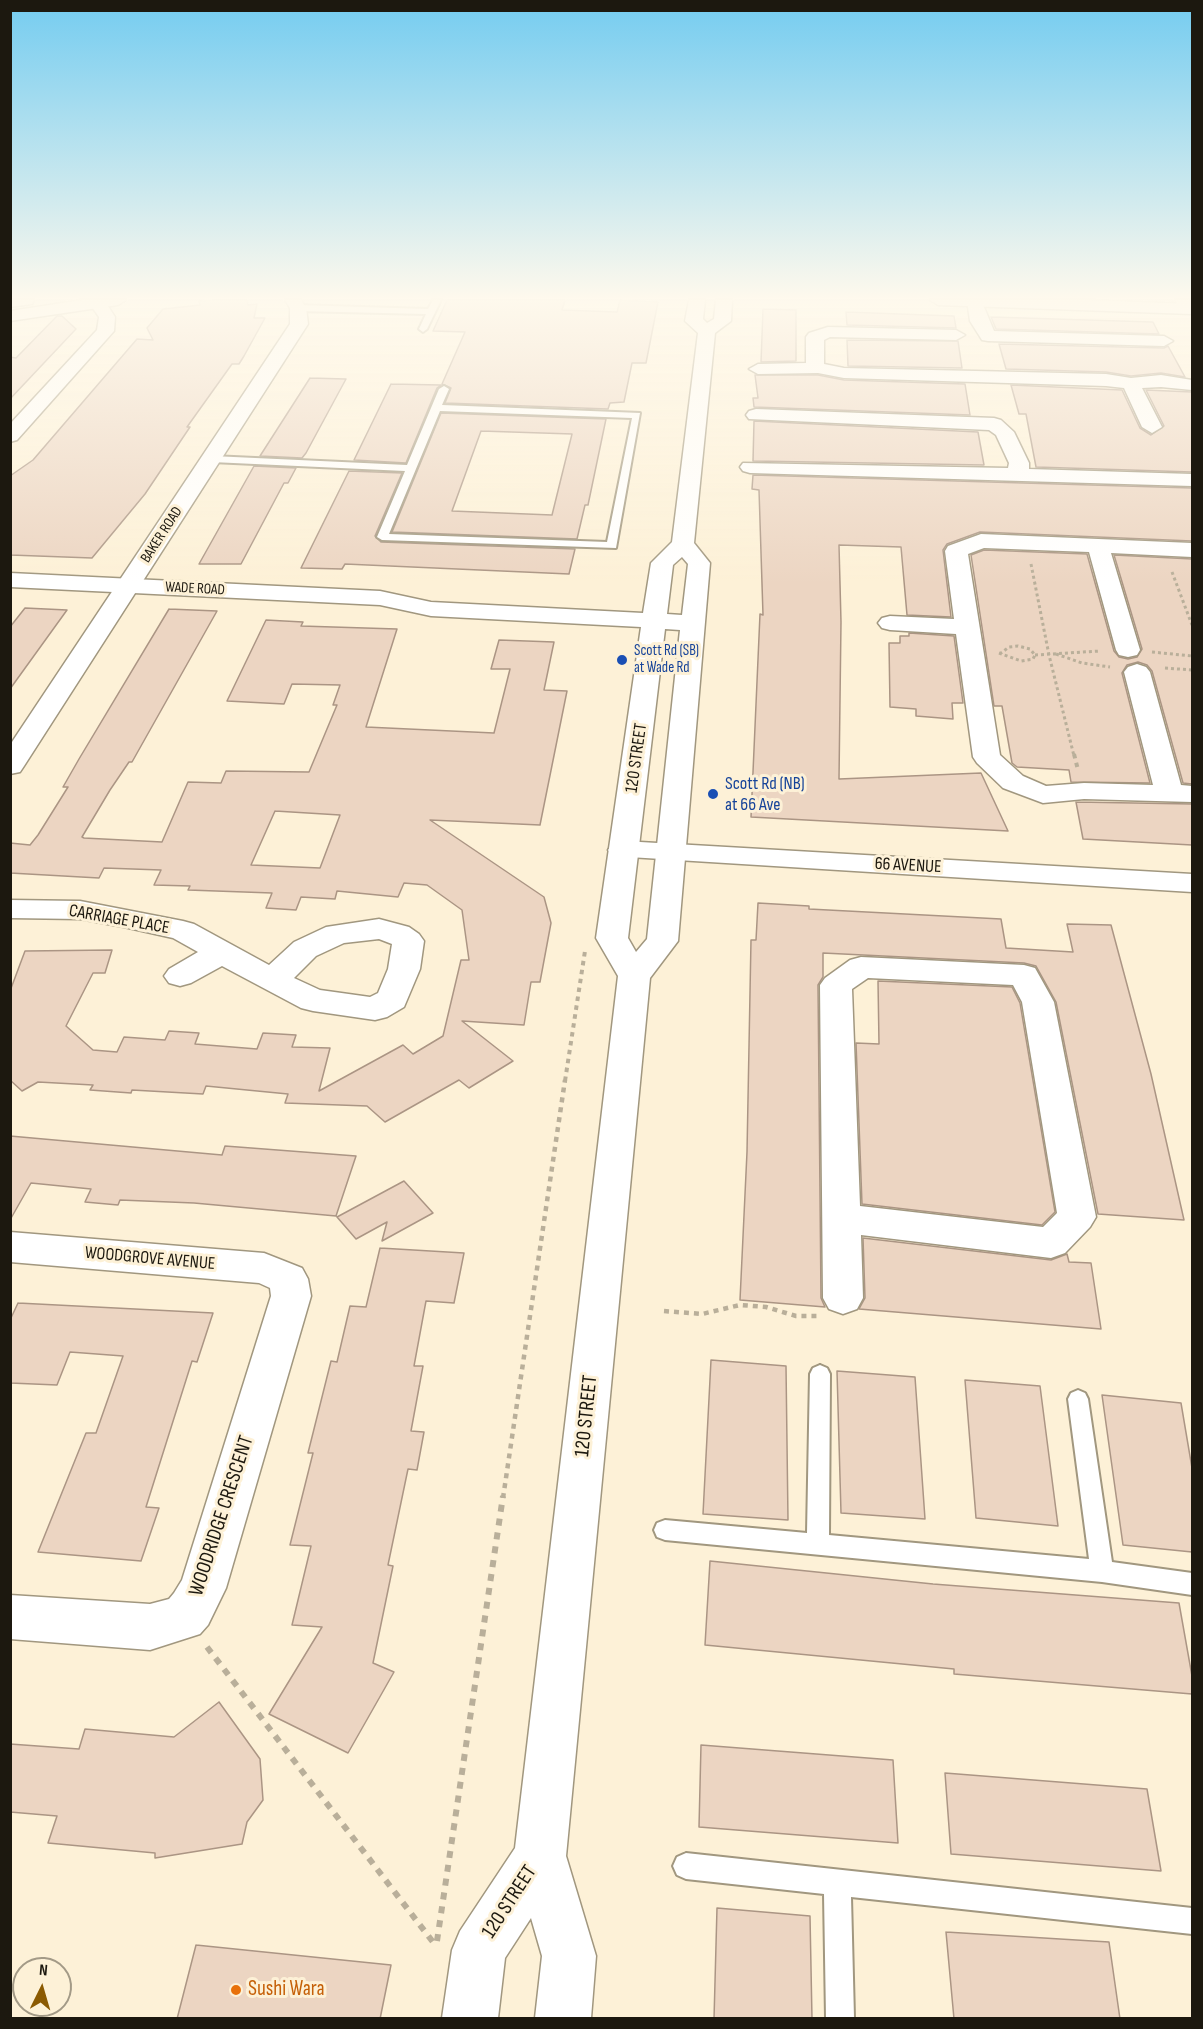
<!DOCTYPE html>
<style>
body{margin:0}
#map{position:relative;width:1203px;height:2029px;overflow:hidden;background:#fdf1d7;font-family:"Sofia Sans Condensed",sans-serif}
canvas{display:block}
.frame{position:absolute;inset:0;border:12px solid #1c180f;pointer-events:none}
.north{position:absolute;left:12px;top:1957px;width:60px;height:60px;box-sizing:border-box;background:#fdf1d7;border:2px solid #a39a87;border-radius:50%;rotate:5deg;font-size:16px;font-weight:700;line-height:24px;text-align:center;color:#1c180f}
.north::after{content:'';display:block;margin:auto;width:21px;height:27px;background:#8b5a02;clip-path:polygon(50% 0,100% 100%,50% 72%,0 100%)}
</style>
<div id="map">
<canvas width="1203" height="2029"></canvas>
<div class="frame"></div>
<div class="north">N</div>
</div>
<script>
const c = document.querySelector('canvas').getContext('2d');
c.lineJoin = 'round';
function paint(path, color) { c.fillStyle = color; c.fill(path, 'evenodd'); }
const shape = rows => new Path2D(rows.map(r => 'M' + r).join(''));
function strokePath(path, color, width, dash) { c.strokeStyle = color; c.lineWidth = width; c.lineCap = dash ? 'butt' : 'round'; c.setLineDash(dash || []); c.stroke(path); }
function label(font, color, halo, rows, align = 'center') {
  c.font = font + ' "Sofia Sans Condensed",sans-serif'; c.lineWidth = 6; c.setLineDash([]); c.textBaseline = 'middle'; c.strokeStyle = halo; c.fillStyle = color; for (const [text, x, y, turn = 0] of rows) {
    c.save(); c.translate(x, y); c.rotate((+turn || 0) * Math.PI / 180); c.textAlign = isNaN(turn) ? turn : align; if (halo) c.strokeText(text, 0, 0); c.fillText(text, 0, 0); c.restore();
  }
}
const building = shape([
 [213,300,247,300,248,305,257,304,254,318,265,318,244,356,239,364,232,364,187,427,190,427,145,494,92,558,10,555,10,476,33,460,137,339,153,340,147,328,163,309,200,305,199,301,213,300],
 [447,300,565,300,562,310,617,312,620,300,658,302,646,363,632,363,624,402,610,403,608,409,445,403,451,388,442,384,465,332,433,331,447,300],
 [763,309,796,310,796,361,761,362,763,309],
 [846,312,954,316,956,328,847,325,846,312],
 [57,316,62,316,76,329,10,399,10,357,16,358,57,316],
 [991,317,1153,322,1159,334,996,329,991,317],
 [847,340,958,341,962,368,848,366,847,340],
 [999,344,1164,348,1168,346,1185,377,1161,373,1131,376,1106,372,1006,369,999,344],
 [755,375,818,375,844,380,965,384,970,415,754,407,753,398,758,398,755,375],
 [310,378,346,379,306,453,302,458,260,456,310,378],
 [391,384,441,385,437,388,406,463,354,460,391,384],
 [1011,385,1122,390,1140,428,1151,435,1164,426,1146,390,1192,392,1192,472,1036,467,1026,414,1019,414,1011,385],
 [441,413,606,419,588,505,585,505,577,539,392,532,441,413],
 [481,431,572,434,552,515,452,511,481,431],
 [754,421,978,432,984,465,753,461,754,421],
 [254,466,296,468,288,483,284,483,241,564,199,564,254,466],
 [349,471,402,473,375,536,381,542,575,549,569,574,345,564,342,569,301,568,349,471],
 [753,475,1192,488,1192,541,980,532,947,544,943,550,951,617,907,615,901,547,839,545,841,622,839,779,981,773,1008,831,751,817,760,614,763,615,759,490,752,489,753,475],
 [984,550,1087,554,1114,651,1119,657,1128,659,1137,657,1142,649,1114,555,1192,559,1192,784,1183,783,1152,671,1147,665,1138,662,1127,665,1122,673,1150,783,1071,782,1069,770,1017,767,1012,763,1002,706,994,706,971,555,984,550],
 [25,608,67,610,10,689,10,627,25,608],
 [169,609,217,611,132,762,129,762,110,790,82,837,84,838,162,842,188,782,221,783,226,771,309,772,337,705,333,705,340,685,292,684,284,704,227,701,266,620,303,622,301,626,397,629,366,727,494,733,510,669,491,669,499,640,554,642,544,690,567,691,540,825,430,820,544,897,551,923,540,982,531,982,524,1025,462,1021,513,1061,469,1088,459,1080,385,1122,367,1106,285,1103,288,1094,206,1086,203,1094,132,1090,131,1093,90,1090,93,1085,38,1082,22,1091,10,1080,10,991,25,951,112,950,105,973,93,973,66,1026,93,1050,117,1052,124,1037,165,1040,169,1031,199,1033,195,1044,257,1049,263,1033,296,1035,292,1047,330,1048,319,1091,403,1045,413,1054,443,1036,461,960,469,960,462,910,427,885,404,883,398,897,337,891,335,899,301,897,296,910,266,908,272,893,188,890,190,886,154,885,161,870,104,868,99,878,10,873,10,843,30,845,38,835,68,787,63,787,79,759,169,609],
 [275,811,340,815,320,868,251,865,275,811],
 [909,633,954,636,963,703,952,703,953,719,916,716,916,709,890,707,889,643,900,643,900,636,909,636,909,633],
 [1076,802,1192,804,1192,845,1083,839,1076,802],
 [758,903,809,906,809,909,1001,919,1006,948,1073,952,1067,924,1111,925,1151,1074,1184,1220,1098,1214,1056,1002,1036,966,1024,963,823,953,823,977,818,985,821,1298,825,1307,740,1300,747,1152,751,940,756,940,758,903],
 [878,981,1012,987,1020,1003,1055,1212,1042,1225,862,1204,856,1043,879,1044,878,981],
 [10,1136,222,1155,225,1146,356,1156,336,1216,194,1203,120,1200,118,1205,85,1202,91,1189,31,1183,10,1220,10,1136],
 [404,1181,433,1213,382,1241,387,1222,356,1239,337,1217,404,1181],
 [863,1238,1051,1260,1067,1254,1069,1262,1091,1263,1101,1329,859,1309,865,1298,863,1238],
 [380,1248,464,1253,454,1303,426,1301,414,1366,423,1366,411,1431,424,1432,417,1470,408,1469,388,1565,393,1566,373,1663,394,1672,348,1753,269,1714,322,1627,292,1625,311,1546,290,1545,313,1453,308,1453,331,1361,337,1362,350,1306,366,1307,380,1248],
 [18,1303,213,1313,197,1362,192,1361,146,1507,159,1508,141,1561,38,1552,86,1433,96,1433,123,1356,70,1352,57,1385,10,1383,10,1320,18,1303],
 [711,1360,786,1366,788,1520,703,1514,711,1360],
 [837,1371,915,1377,925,1519,841,1513,837,1371],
 [965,1380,1040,1386,1058,1526,976,1518,965,1380],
 [1102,1395,1181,1403,1192,1468,1192,1552,1123,1545,1102,1395],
 [710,1561,933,1584,1179,1603,1192,1676,1192,1694,954,1674,954,1669,705,1645,710,1561],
 [219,1702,260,1759,263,1800,247,1822,242,1844,155,1858,155,1853,48,1843,57,1816,10,1812,10,1744,79,1749,85,1729,174,1737,219,1702],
 [701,1745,893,1760,898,1843,699,1827,701,1745],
 [945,1773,1147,1789,1161,1871,951,1854,945,1773],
 [717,1908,810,1916,812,2019,714,2019,717,1908],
 [946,1932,1109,1942,1120,2019,954,2019,946,1932],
 [196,1945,391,1965,380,2019,177,2019,196,1945]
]);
const pathFar3 = shape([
 [1031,564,1049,655,1074,756],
 [1172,572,1192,625],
 [1152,652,1192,656],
 [999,653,1021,661,1033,659,1035,655,1030,649,1018,646,1009,647,1001,653],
 [1056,654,1082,663,1110,667],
 [1035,655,1100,651],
 [1165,668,1192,670]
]);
const pathFar2 = shape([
 [1074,754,1078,770],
 [565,1081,585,951]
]);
const pathFar1 = shape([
 [664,1311,702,1314,740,1305,766,1307,796,1316,817,1316],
 [503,1498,565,1080]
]);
const path = shape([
 [207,1647,436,1946],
 [437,1941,503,1496]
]);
const lane = shape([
 [433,300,441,300,427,329,423,332,419,329,426,314,298,311,294,308,298,305,428,309,433,300],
 [444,386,449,389,442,405,640,413,616,548,382,540,377,537,405,471,212,462,207,459,212,456,407,465,439,389,444,386],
 [440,411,632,418,607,542,389,534,440,411],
 [820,1365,827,1368,830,1374,829,1535,1089,1559,1068,1399,1071,1393,1078,1390,1085,1393,1088,1399,1112,1562,1192,1573,1192,1595,1102,1582,665,1540,657,1537,654,1530,657,1523,665,1520,807,1533,810,1374,813,1368,820,1365],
 [686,1853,1192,1908,1192,1934,851,1897,854,2018,826,2018,824,1894,686,1879,677,1875,673,1866,677,1857,686,1853]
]);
const street = shape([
 [10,300,34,300,32,304,10,307,10,300],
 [87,300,104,300,115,317,114,331,17,440,10,442,10,424,97,330,99,317,87,300],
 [285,300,301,300,306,308,308,324,24,766,20,772,10,774,10,745,290,324,290,308,285,300],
 [967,300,981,300,994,331,1164,336,1173,341,1164,346,988,341,982,340,970,321,967,300],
 [1175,300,1191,300,1192,313,1182,313,1175,300],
 [828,327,956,330,965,335,956,340,830,337,824,340,824,364,844,368,1106,374,1131,378,1161,375,1192,380,1192,390,1161,387,1142,388,1162,427,1152,433,1142,427,1124,388,1106,386,844,378,818,373,758,374,749,369,758,364,806,363,806,337,809,333,828,327],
 [756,409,994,418,1001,420,1014,432,1029,463,1029,469,1192,474,1192,486,750,473,743,471,740,467,743,463,1008,468,1009,463,996,435,989,430,749,419,746,415,749,411,756,409],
 [981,534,1192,543,1192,557,1111,553,1140,650,1137,655,1128,657,1119,655,1116,650,1089,552,984,548,968,554,1000,755,1023,776,1046,786,1084,783,1153,785,1124,672,1128,667,1137,664,1146,667,1150,672,1181,785,1192,786,1192,802,1084,799,1043,803,1003,788,977,763,973,757,956,634,890,630,882,628,878,623,882,618,890,616,954,619,945,551,948,546,981,534],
 [623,841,1192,874,1192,892,613,856,608,850,613,844,623,841],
 [10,900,80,901,183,921,194,924,269,965,294,942,326,927,379,919,409,927,419,934,424,941,420,969,404,1007,387,1017,375,1020,313,1011,301,1008,222,966,191,983,180,986,169,983,164,976,169,969,198,952,173,938,124,927,80,919,10,918,10,900],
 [379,939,392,944,388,969,378,993,370,997,320,990,294,978,316,956,344,943,379,939],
 [861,957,1024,965,1035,968,1054,1002,1096,1217,1090,1227,1065,1253,1051,1258,861,1235,863,1298,857,1309,843,1314,829,1309,823,1298,820,985,825,978,850,960,861,957],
 [868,978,1013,985,1022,1002,1057,1213,1043,1227,860,1206,852,989,868,978],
 [10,1232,264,1253,302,1268,308,1279,311,1296,226,1588,208,1625,200,1634,150,1650,10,1639,10,1595,150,1604,169,1599,174,1593,182,1580,271,1296,270,1288,259,1283,10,1262,10,1232]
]);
const secondary = shape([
 [82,300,126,300,118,305,10,321,10,311,82,300],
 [689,300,705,300,703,319,707,323,714,319,716,300,732,300,731,321,715,333,694,543,710,563,678,941,650,978,566,1856,596,1956,591,2018,535,2018,542,1956,531,1918,505,1958,498,2018,442,2018,452,1950,460,1931,515,1848,618,976,596,938,641,627,431,616,380,605,10,587,10,573,380,591,431,602,643,613,651,563,672,542,698,333,685,321,689,300],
 [682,557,688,564,682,615,667,614,673,565,682,557],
 [665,629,680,630,647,939,636,952,628,938,665,629],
 [930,300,1087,300,1192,304,1192,314,938,305,930,300]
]);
const markers = [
 [622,660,6,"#1a4fb4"],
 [713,794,6,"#1a4fb4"],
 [236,1990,6,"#e8710a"]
];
const farStreetnames = [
 ["BAKER ROAD",162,535,-57],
 ["WADE ROAD",195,589,3]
];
const farTransitnames = [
 ["Scott Rd (SB)",634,651],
 ["at Wade Rd",634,668]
];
const streetNames = [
 ["120 STREET",637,758,-82],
 ["66 AVENUE",908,866,3],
 ["CARRIAGE PLACE",119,920,10],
 ["WOODGROVE AVENUE",150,1259,5]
];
const transitNames = [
 ["Scott Rd (NB)",725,784],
 ["at 66 Ave",725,805]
];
const nearStreetnames = [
 ["120 STREET",587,1416,-84],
 ["WOODRIDGE CRESCENT",222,1516,-72],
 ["120 STREET",510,1902,-57]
];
const nearFoodnames = [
 ["Sushi Wara",248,1990]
];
paint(building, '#ecd5c2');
strokePath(building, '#ab9584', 1.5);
strokePath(lane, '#a1977f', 4);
strokePath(street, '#a1977f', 3);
strokePath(secondary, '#a1977f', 3);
strokePath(pathFar3, '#b9af9a', 3, [3, 3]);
strokePath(pathFar2, '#b9af9a', 4, [4.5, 4.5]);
strokePath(pathFar1, '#b9af9a', 4.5, [5, 5]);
strokePath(path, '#b9af9a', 6, [7, 7]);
paint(lane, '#fff');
paint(street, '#fff');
paint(secondary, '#fff');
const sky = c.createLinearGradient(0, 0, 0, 584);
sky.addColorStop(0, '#74ccf0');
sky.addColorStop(0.51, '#fef9ed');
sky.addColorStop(1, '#fef9ed00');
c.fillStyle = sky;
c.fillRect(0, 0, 1203, 584);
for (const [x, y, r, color] of markers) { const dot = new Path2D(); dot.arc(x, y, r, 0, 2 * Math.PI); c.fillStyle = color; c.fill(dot); strokePath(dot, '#fdf1d7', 2); }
label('15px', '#1c180f', '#fdf1d7', farStreetnames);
label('15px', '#164399', '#fdf1d7', farTransitnames, 'left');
label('18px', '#1c180f', '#fdf1d7', streetNames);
label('18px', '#164399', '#fdf1d7', transitNames, 'left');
label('21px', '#1c180f', '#fdf1d7', nearStreetnames);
label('21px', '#c56008', '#fdf1d7', nearFoodnames, 'left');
</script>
